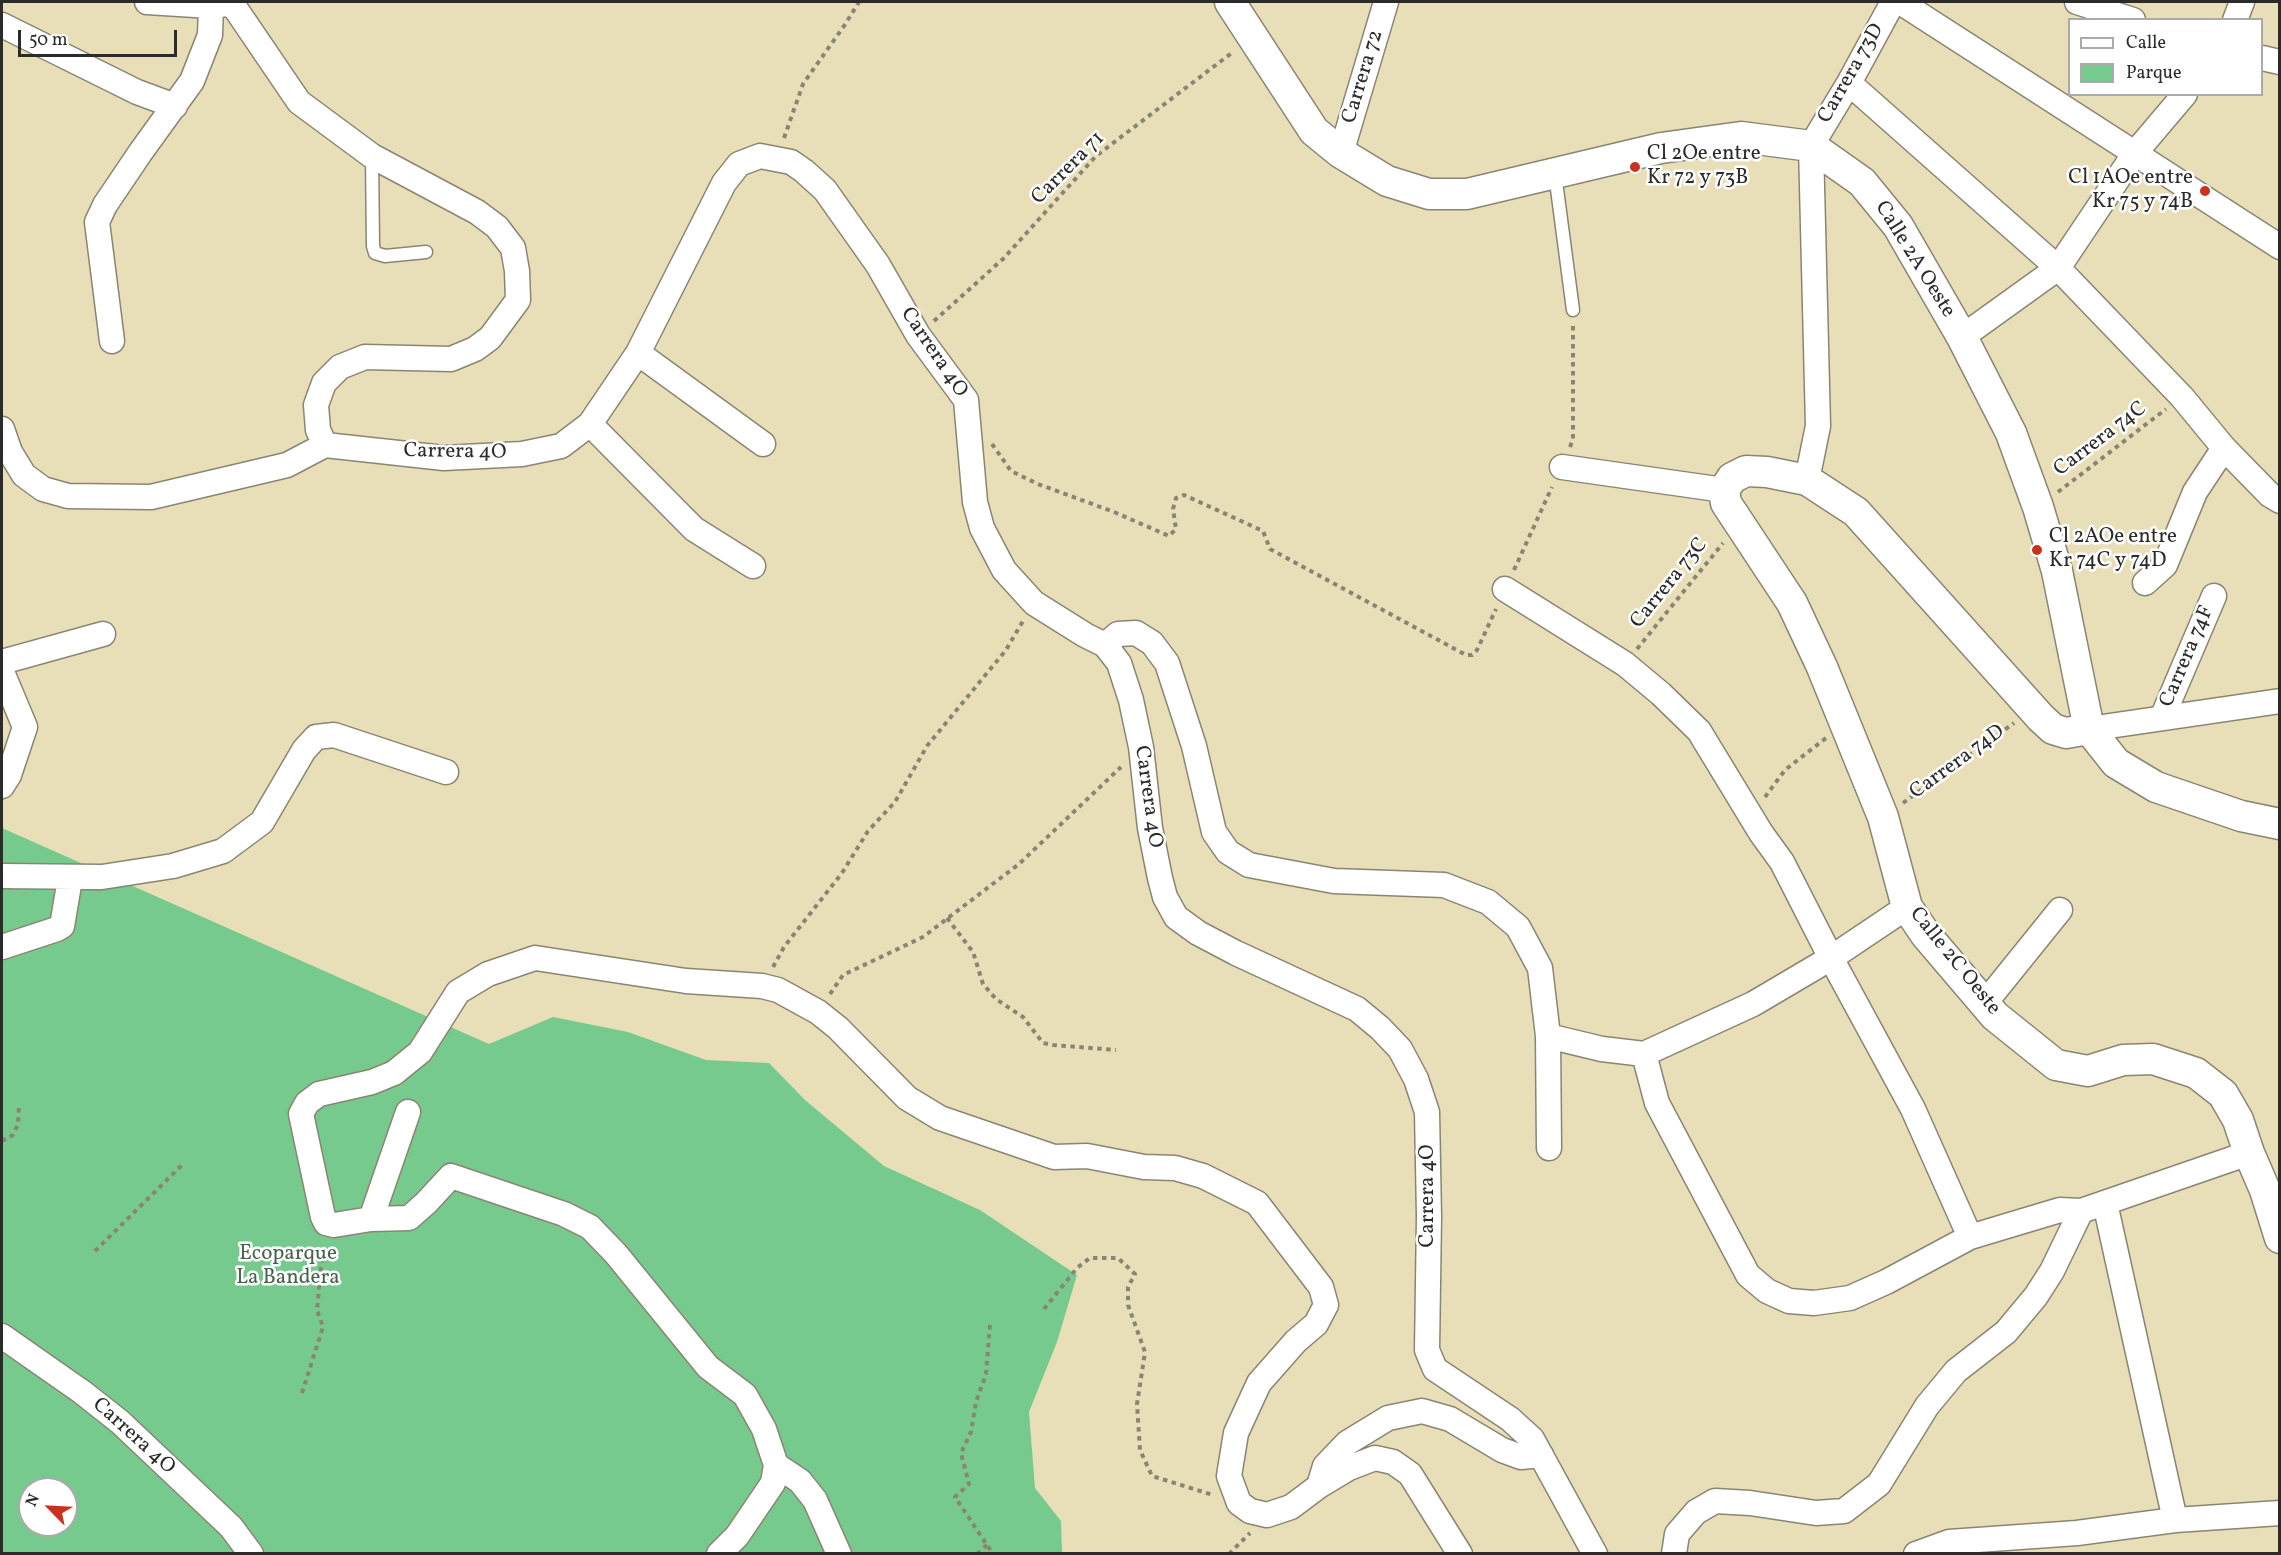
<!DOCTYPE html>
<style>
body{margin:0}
#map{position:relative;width:2281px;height:1555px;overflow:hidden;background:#e8dfb9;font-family:Vollkorn,serif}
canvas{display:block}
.frame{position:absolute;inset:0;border:3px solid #2b2b2b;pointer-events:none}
.legend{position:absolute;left:2068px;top:18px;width:195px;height:78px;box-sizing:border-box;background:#fff;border:2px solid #aaa;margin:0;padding:8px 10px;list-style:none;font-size:18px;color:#2b2b2b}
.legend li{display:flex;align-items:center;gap:12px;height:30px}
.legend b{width:30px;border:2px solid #aaa}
.north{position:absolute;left:18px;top:1477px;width:60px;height:60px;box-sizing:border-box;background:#fff;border:2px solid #aaa;border-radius:50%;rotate:294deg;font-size:16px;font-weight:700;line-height:24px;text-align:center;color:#2b2b2b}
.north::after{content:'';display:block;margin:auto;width:21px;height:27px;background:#c8321e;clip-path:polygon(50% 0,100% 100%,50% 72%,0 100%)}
.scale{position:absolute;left:18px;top:30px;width:159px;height:27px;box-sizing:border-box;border:3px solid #2b2b2b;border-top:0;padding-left:8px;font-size:18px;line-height:21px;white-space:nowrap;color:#2b2b2b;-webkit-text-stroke:4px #fff;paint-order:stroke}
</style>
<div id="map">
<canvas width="2281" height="1555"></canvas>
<div class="frame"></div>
<ul class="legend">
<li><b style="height:8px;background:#fff"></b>Calle</li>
<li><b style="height:16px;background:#77ca8d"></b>Parque</li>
</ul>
<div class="north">N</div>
<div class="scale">50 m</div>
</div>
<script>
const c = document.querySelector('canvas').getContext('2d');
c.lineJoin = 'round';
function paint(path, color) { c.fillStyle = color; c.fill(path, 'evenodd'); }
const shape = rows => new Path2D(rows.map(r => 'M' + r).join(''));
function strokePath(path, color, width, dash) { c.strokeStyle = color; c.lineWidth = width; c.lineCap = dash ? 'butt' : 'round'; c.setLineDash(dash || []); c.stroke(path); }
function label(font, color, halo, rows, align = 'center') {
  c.font = font + ' Vollkorn,serif'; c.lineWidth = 5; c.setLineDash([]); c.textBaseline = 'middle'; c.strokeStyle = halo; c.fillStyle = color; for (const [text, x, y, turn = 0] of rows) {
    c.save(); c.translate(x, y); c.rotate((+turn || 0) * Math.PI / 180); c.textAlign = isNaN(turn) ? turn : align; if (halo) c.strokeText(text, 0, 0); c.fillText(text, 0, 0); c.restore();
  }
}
const green = shape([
 [2,828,489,1044,553,1017,628,1032,706,1060,769,1063,805,1100,884,1166,980,1210,1077,1275,1057,1342,1029,1412,1035,1488,1061,1521,1062,1553,2,1553],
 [30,1489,66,1489,66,1525,30,1525]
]);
const path = shape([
 [784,138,803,84,844,26,859,2],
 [934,321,1003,259,1096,156,1233,52],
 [992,444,1011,471,1038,484,1114,512,1169,536,1176,529,1173,509,1176,498,1184,495,1263,531,1270,549,1466,655,1472,655,1477,650,1496,609],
 [1570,447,1573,439,1573,326],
 [2058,492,2166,409],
 [1514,570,1552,487],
 [1637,649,1723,543],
 [1765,797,1785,770,1826,738],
 [1903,803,2014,723],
 [947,918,973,952,983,984,996,999,1023,1017,1043,1043,1053,1045,1116,1050],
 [773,967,784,947,842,873,868,831,895,802,927,746,1006,650,1023,621],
 [830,994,843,975,923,937,1019,864,1121,767],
 [2,1141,13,1135,18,1124,19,1105],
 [95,1251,184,1163],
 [1044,1309,1077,1268,1090,1258,1118,1258,1135,1274,1128,1287,1128,1305,1145,1352,1137,1404,1140,1450,1152,1476,1213,1495],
 [990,1325,986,1374,976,1402,971,1432,961,1453,969,1484,955,1497,993,1554],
 [302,1393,323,1327,317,1310,323,1245],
 [977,1554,987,1545],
 [1229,1554,1250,1533]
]);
const service = shape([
 [372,156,373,246,375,253,385,256,426,252],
 [1555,174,1573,310]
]);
const minor = shape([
 [147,2,211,6,227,4],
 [231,2,299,102,372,156,477,212,497,227,513,248,517,271,518,300,490,338,475,349,451,359,365,357,340,367,324,383,316,405,318,430,325,445],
 [1900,2,2280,247],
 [2077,2,2133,20],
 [2235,20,2242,2],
 [2,25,137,92,175,106],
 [2262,58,2280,62],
 [1849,83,2058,268,2182,397,2224,448,2270,495,2280,501],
 [1341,153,1386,2],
 [1962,337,2058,268,2135,153,2185,94],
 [112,341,97,222,105,205,140,153,192,81,210,35,211,6],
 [638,353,763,444],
 [590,424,694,529,753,566],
 [2,429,10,452,24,475,43,489,68,496,151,497,287,465,325,445,444,458,522,454,561,446,590,424,638,353,724,183,739,164,760,156,791,162,804,171,825,190,878,265,918,335,966,400,975,502,982,528,1004,570,1034,603,1085,635,1105,645,1119,663,1131,700,1141,747,1150,828,1160,878,1165,897,1176,917,1198,933,1236,953,1357,1009,1380,1028,1400,1049,1416,1079,1427,1112,1429,1217,1427,1350,1435,1369,1510,1419,1532,1439,1595,1554],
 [1562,467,1724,490],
 [1807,480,1818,426,1811,146,1849,83,1893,2],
 [2145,583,2165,565,2195,492,2224,448],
 [1505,589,1625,664,1661,694,1699,731,1761,833,1782,862,1831,958,1913,1109,1970,1237],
 [1105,645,1118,634,1136,633,1152,643,1167,663,1194,746,1214,832,1228,852,1249,865,1334,881,1444,885,1488,902,1518,927,1540,968,1548,1036,1602,1049,1644,1054,1753,1004,1831,958,1907,907],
 [2,662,103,634],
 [2,672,25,727,9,775,2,786],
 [2162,718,2214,596],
 [2089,729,2280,701],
 [2,876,102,877,173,866,223,851,262,822,304,750,316,737,334,735,446,772],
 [2,947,57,929,62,926,70,879],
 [1985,1003,2060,910],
 [1548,1036,1549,1148],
 [1644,1054,1657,1103,1748,1275,1767,1291,1789,1301,1814,1303,1850,1298,1886,1282,1970,1237,2060,1210,2081,1211],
 [2105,1203,2175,1520],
 [371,1219,408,1112],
 [2,1336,82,1392,120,1422,231,1527,251,1554],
 [1319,1486,1349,1468,1375,1458,1393,1462,1410,1474,1460,1554],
 [719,1554,737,1536,773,1483,776,1465],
 [839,1554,815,1500,800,1481,776,1465,764,1429,745,1395,708,1367,616,1254,590,1227,564,1214,451,1176,426,1203,409,1218,371,1219,334,1225,326,1223,323,1217,301,1114,307,1103,319,1094,372,1082,394,1073,420,1052,458,992,488,974,535,958,686,981,762,986,778,990,818,1012,838,1028,907,1098,940,1118,1054,1157,1087,1156,1144,1167,1175,1168,1203,1176,1257,1203,1321,1287,1326,1305,1316,1324,1296,1341,1259,1383,1236,1433,1229,1476,1239,1503,1250,1511,1267,1515,1291,1507,1319,1486,1325,1466,1347,1443,1388,1418,1422,1411,1450,1419,1502,1450,1521,1457,1541,1455],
 [1674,1554,1677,1534,1696,1512,1715,1501,1750,1503,1816,1513,1844,1511,1879,1484,1927,1406,1956,1371,2006,1332,2036,1296,2052,1271,2081,1211,2249,1153],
 [1916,1554,1949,1542,2077,1533,2175,1520,2280,1513]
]);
const tertiary = shape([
 [1230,2,1314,131,1341,153,1387,181,1429,194,1467,194,1661,148,1741,137,1811,146,1862,182,1898,226,1962,337,2011,433,2038,507,2057,571,2089,729,2116,763,2156,787,2241,816,2280,824],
 [2089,729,2066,733,2053,729,2041,718,1856,512,1807,480,1767,472,1746,471,1732,478,1724,490,1726,503,1792,603,1822,667,1883,817,1907,907,1926,935,1995,1016,2056,1065,2088,1071,2123,1060,2153,1059,2196,1073,2223,1094,2238,1120,2249,1153,2265,1190,2280,1238]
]);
const markers = [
 [1635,167,6,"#c8321e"],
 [2205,191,6,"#c8321e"],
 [2037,550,6,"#c8321e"]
];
const streetNames = [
 ["Carrera 73D",1852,74,-60],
 ["Carrera 72",1364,77,-73],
 ["Carrera 71",1069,169,-45],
 ["Calle 2A Oeste",1914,260,58],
 ["Carrera 4O",933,353,56],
 ["Carrera 74C",2101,440,-37],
 ["Carrera 4O",455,453,1],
 ["Carrera 73C",1670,584,-51],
 ["Carrera 74F",2188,657,-67],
 ["Carrera 74D",1958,763,-36],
 ["Carrera 4O",1147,797,82],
 ["Calle 2C Oeste",1954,962,51],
 ["Carrera 4O",1429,1196,-90],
 ["Carrera 4O",133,1437,42]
];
const poiNames = [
 ["Cl 2Oe entre",1647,155],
 ["Kr 72 y 73B",1647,179],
 ["Cl 1AOe entre",2193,179,"right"],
 ["Kr 75 y 74B",2193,203,"right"],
 ["Cl 2AOe entre",2049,538],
 ["Kr 74C y 74D",2049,562]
];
const parkNames = [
 ["Ecoparque",288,1255],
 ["La Bandera",288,1279]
];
paint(green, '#77ca8d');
strokePath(service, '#8a8572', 15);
strokePath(minor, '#8a8572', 27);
strokePath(tertiary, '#8a8572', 33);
strokePath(path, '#8a8572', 4, [4.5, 4.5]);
strokePath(service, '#fff', 12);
strokePath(minor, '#fff', 24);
strokePath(tertiary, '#fff', 30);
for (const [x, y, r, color] of markers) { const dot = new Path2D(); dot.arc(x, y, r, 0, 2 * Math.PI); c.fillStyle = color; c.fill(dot); strokePath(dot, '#fff', 2); }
label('21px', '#2b2b2b', '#fff', streetNames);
label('21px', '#2b2b2b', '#fff', poiNames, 'left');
label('21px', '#46634d', '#fff', parkNames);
</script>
